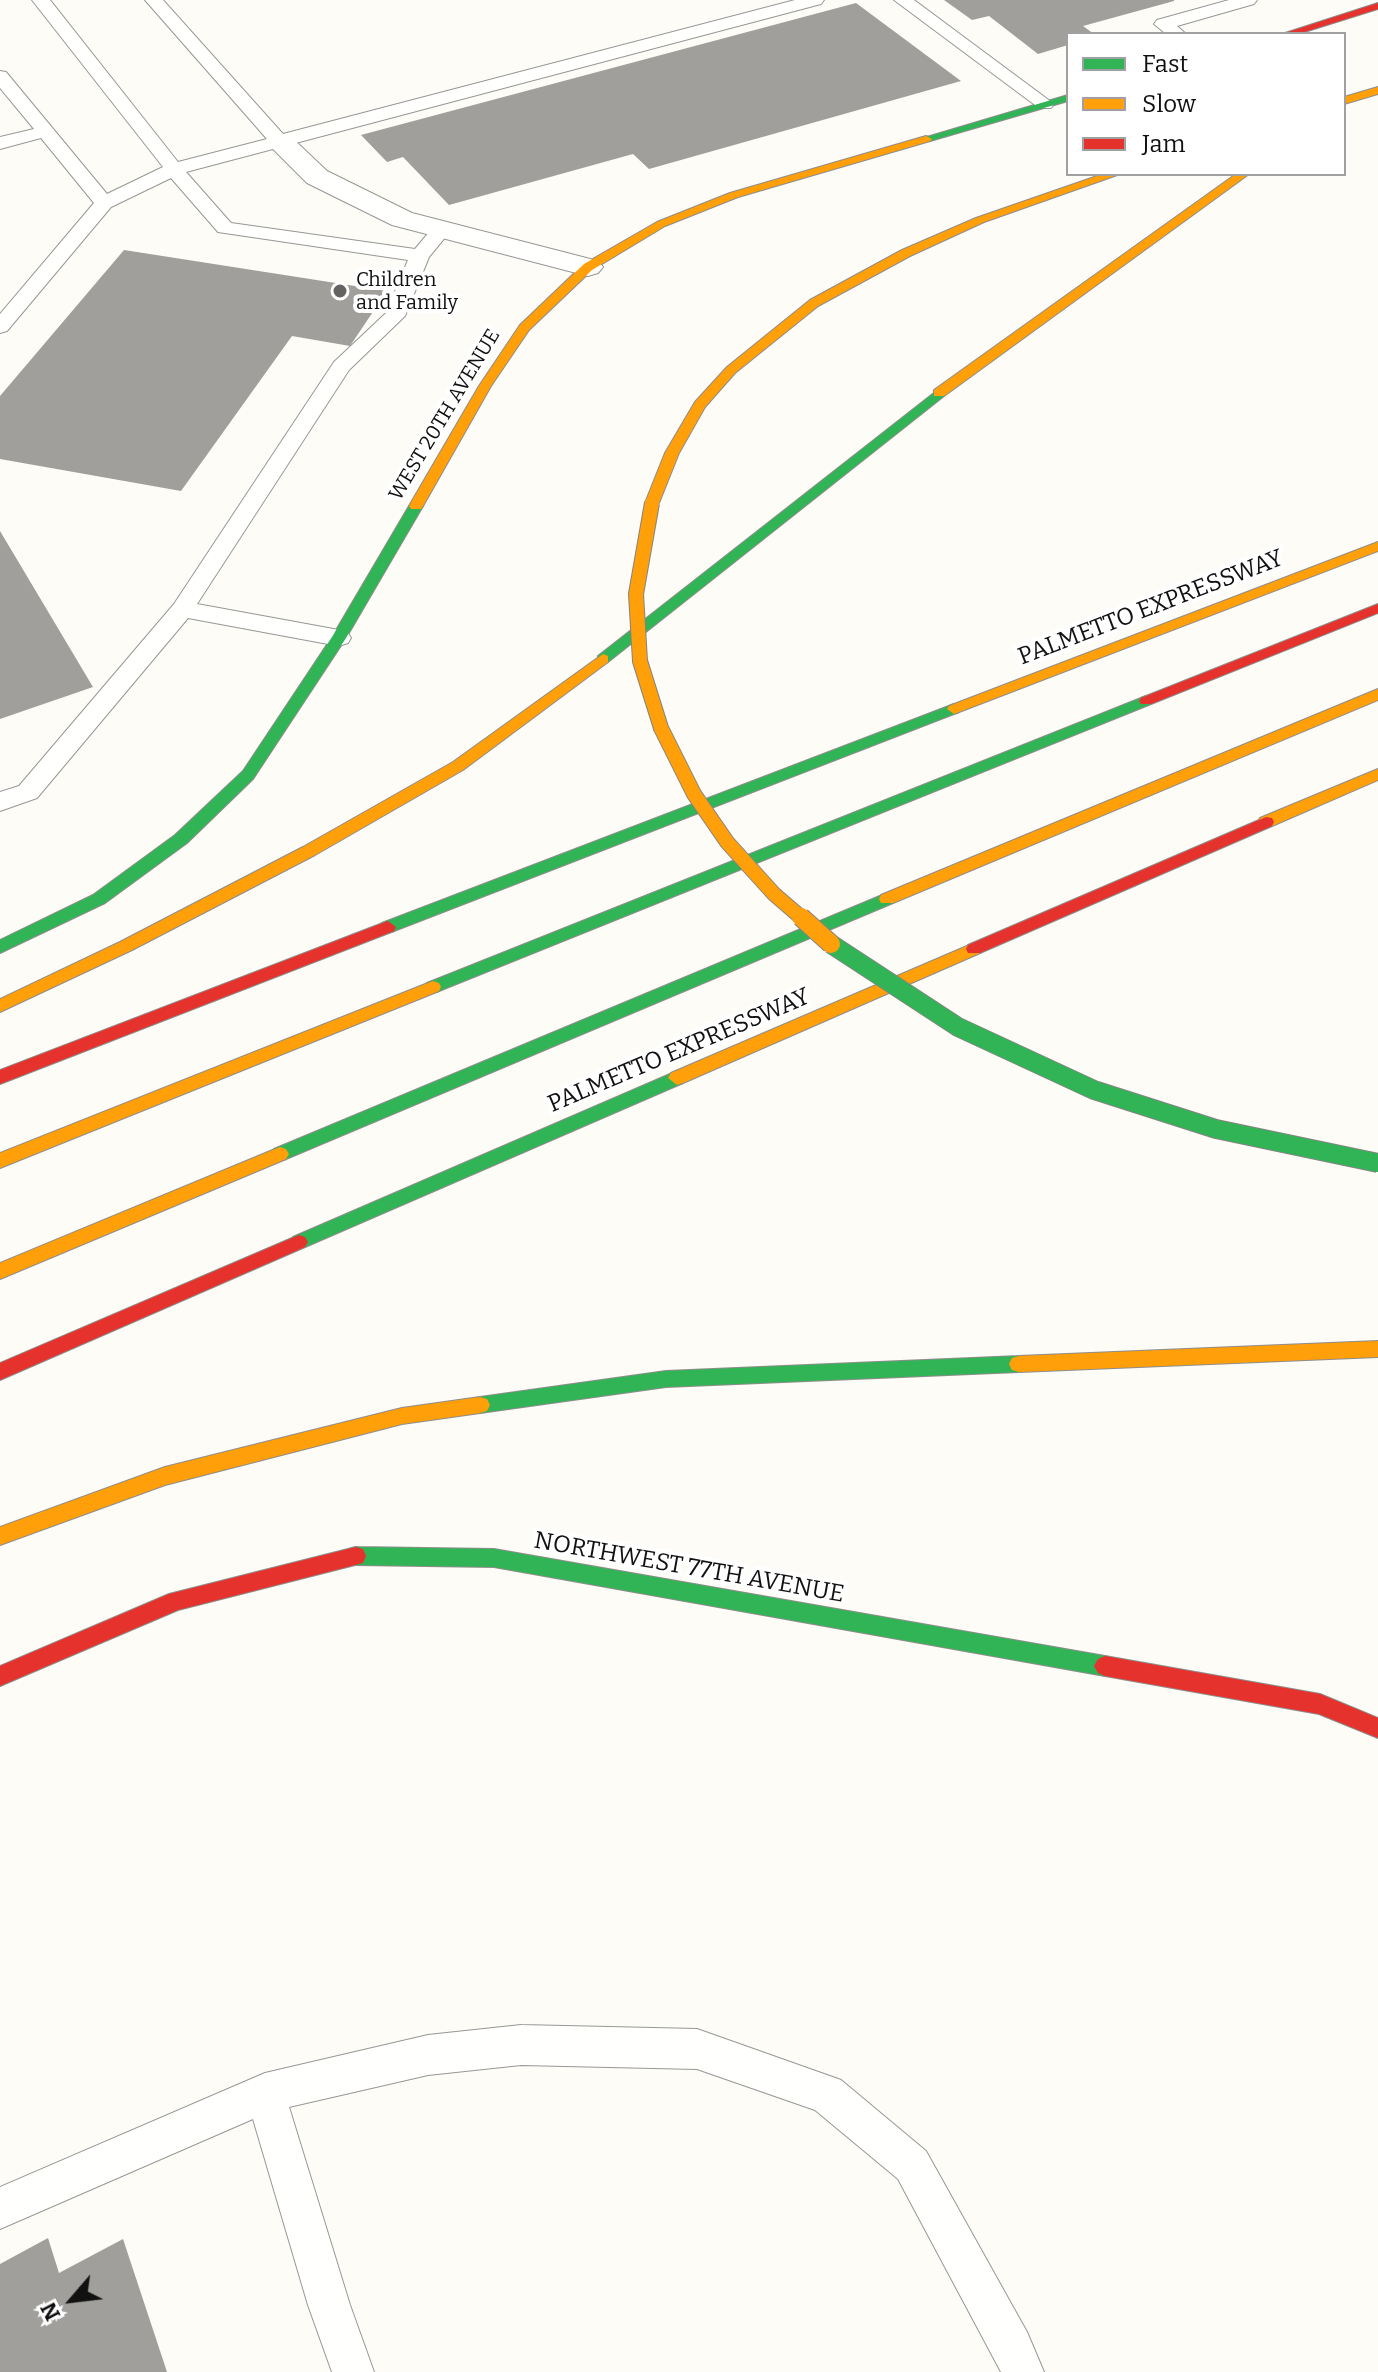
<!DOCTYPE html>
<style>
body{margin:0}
#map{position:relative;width:1378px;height:2372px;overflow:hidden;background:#fdfcf7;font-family:Bitter,serif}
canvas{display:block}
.legend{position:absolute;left:1066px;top:32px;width:280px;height:144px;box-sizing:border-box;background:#fff;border:2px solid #a0a0a0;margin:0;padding:10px 14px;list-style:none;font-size:24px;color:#111}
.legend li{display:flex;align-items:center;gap:16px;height:40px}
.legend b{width:40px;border:2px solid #a0a0a0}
.north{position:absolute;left:32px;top:2260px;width:80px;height:80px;-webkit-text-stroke:6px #fff;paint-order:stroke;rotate:242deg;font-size:22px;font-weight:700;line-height:32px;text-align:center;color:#111}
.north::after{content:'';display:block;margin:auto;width:28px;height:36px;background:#111;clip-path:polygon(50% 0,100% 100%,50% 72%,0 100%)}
</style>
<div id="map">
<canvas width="1378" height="2372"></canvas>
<ul class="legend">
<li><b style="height:10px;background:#30b455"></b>Fast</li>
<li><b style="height:10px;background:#ff9f0a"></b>Slow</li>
<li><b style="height:10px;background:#e5322d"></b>Jam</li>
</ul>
<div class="north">N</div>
</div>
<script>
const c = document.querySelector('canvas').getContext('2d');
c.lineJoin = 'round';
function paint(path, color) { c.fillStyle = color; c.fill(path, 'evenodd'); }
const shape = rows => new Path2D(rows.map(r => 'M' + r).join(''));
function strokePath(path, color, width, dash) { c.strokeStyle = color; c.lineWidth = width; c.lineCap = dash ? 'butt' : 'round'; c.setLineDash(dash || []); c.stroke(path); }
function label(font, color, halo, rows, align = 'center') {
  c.font = font + ' Bitter,serif'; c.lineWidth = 8; c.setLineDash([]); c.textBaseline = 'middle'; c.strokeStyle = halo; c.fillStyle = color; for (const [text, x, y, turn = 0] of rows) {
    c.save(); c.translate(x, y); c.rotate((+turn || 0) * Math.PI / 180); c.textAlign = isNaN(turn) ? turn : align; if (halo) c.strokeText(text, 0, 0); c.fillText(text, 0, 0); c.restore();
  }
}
const building = shape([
 [944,0,1174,0,1174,1,1083,26,1094,34,1068,34,1068,45,1038,54,989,16,972,20],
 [856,3,961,81,649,169,633,154,449,205,403,157,387,162,361,135],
 [124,250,387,291,350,346,292,336,181,491,0,459,0,396],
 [0,531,93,687,0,719],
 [48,2238,59,2273,123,2239,167,2372,0,2372,0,2264]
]);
const lane = shape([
 [32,0,50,0,178,162,267,139,145,0,163,0,283,134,795,0,824,0,821,4,186,172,231,223,415,249,435,225,442,223,452,229,429,257,405,316,349,370,197,604,339,630,348,633,351,638,348,643,339,646,188,618,37,798,0,811,0,792,19,786,174,604,334,362,386,313,408,260,218,232,171,178,111,207,7,331,0,333,0,314,94,203,41,138,0,149,0,137,34,129,0,88,0,71,6,72,107,194,163,167,32,0],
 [894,0,914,0,1054,104,1051,108,1039,108,894,0],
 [1229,0,1257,0,1254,4,1177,26,1186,34,1166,34,1154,24,1157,20,1229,0],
 [521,2025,697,2029,841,2080,926,2151,1027,2332,1044,2372,1001,2372,898,2179,815,2110,697,2069,521,2065,428,2075,289,2107,350,2305,374,2372,332,2372,308,2305,253,2119,0,2229,0,2187,265,2073,428,2035,521,2025]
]);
const street = shape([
 [279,133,289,135,327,171,412,213,598,261,603,267,598,273,588,276,392,225,307,183,265,141,269,135,279,133]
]);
const fast = shape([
 [1068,95,1068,101,930,141,920,139,1068,95],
 [939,389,944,390,944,396,608,662,598,662,598,656,939,389],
 [416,502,423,506,346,638,253,779,187,843,105,903,0,953,0,940,93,895,175,835,243,771,332,637,409,506,416,502],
 [1146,696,1151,698,1151,704,439,991,433,993,425,987,427,983,1146,696],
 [954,704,961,709,959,712,394,931,388,933,380,927,382,923,954,704],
 [887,893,893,895,895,899,893,903,286,1159,280,1161,274,1159,271,1154,274,1149,887,893],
 [677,1071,683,1073,686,1078,683,1083,305,1247,293,1247,290,1242,293,1237,677,1071],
 [1019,1356,1026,1358,1029,1364,1026,1370,1019,1372,666,1387,480,1413,473,1411,470,1405,473,1399,480,1397,666,1371,1019,1356],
 [356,1547,494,1549,1105,1656,1112,1659,1116,1666,1112,1673,1105,1676,494,1567,356,1565,349,1563,346,1556,349,1549,356,1547]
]);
const slow = shape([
 [1378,87,1378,94,1344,104,1344,97,1378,87],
 [926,136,932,139,930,141,738,197,665,226,592,270,529,330,491,386,423,506,421,509,411,509,409,506,479,386,520,325,584,264,657,222,730,193,926,136],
 [1103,174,1120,174,984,222,910,256,818,306,735,373,705,407,679,453,659,503,652,507,647,506,645,503,665,453,695,402,727,367,810,300,902,250,976,218,1103,174],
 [1236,174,1249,174,944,396,934,396,934,390,1236,174],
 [1378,542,1378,551,959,712,954,714,947,709,949,706,1378,542],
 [603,654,608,656,608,662,463,770,315,855,132,950,0,1012,0,999,120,942,303,847,453,762,603,654],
 [1378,689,1378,700,893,903,881,903,879,899,881,895,1378,689],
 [1378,769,1378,780,1272,826,1260,826,1258,822,1260,818,1378,769],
 [974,943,982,949,980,953,683,1083,677,1085,668,1078,671,1073,974,943],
 [433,981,439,983,441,987,439,991,0,1168,0,1153,433,981],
 [280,1147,286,1149,289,1154,286,1159,0,1279,0,1263,280,1147],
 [1378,1341,1378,1357,1019,1372,1012,1370,1009,1364,1012,1358,1019,1356,1378,1341],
 [480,1397,487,1399,490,1405,487,1411,480,1413,402,1424,165,1485,0,1545,0,1527,165,1467,402,1408,480,1397]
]);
const jam = shape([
 [1378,3,1378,9,1298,34,1282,34,1378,3],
 [1378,604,1378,613,1151,704,1141,704,1139,701,1141,698,1378,604],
 [1266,817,1272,818,1274,822,1272,826,980,953,968,953,966,949,968,945,1266,817],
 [388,921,396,927,394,931,0,1084,0,1070,388,921],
 [299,1235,305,1237,308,1242,305,1247,0,1380,0,1363,299,1235],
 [356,1547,363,1549,366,1556,363,1563,178,1610,0,1686,0,1666,169,1594,356,1547],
 [1105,1656,1320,1694,1378,1718,1378,1738,1319,1714,1105,1676,1098,1673,1094,1666,1098,1659,1105,1656]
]);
const fastBridge = shape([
 [831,944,958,1027,1094,1090,1216,1129,1378,1163]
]);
const slowBridgeFar1 = shape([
 [652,503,636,594,640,661,661,728,694,794,727,842,774,894,803,919]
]);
const slowBridge = shape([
 [801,917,831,944]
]);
const markers = [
 [340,291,8,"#646362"]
];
const farPoinames = [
 ["Children",356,280],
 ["and Family",356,303]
];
const farStreetnames = [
 ["WEST 20TH AVENUE",445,415,-59]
];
const streetNames = [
 ["PALMETTO EXPRESSWAY",1151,608,-21],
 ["PALMETTO EXPRESSWAY",679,1051,-23],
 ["NORTHWEST 77TH AVENUE",689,1568,10]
];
paint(building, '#a19f9c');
strokePath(lane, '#979795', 2);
strokePath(street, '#979795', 2);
strokePath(fast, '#8e8d8b', 2);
strokePath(slow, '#8e8d8b', 2);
strokePath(jam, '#8e8d8b', 2);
paint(lane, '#fffffe');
paint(street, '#fffffe');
paint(fast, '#30b455');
paint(slow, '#ff9f0a');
paint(jam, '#e5322d');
strokePath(fastBridge, '#858482', 20, []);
strokePath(slowBridgeFar1, '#858482', 16, []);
strokePath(slowBridge, '#858482', 20, []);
strokePath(fastBridge, '#30b455', 18);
strokePath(slowBridgeFar1, '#ff9f0a', 14);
strokePath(slowBridge, '#ff9f0a', 18);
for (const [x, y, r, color] of markers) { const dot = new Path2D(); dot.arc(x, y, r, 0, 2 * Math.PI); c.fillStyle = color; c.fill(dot); strokePath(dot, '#fff', 3); }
label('20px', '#111', '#fff', farPoinames, 'left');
label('20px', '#111', '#fff', farStreetnames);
label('24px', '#111', '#fff', streetNames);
</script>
